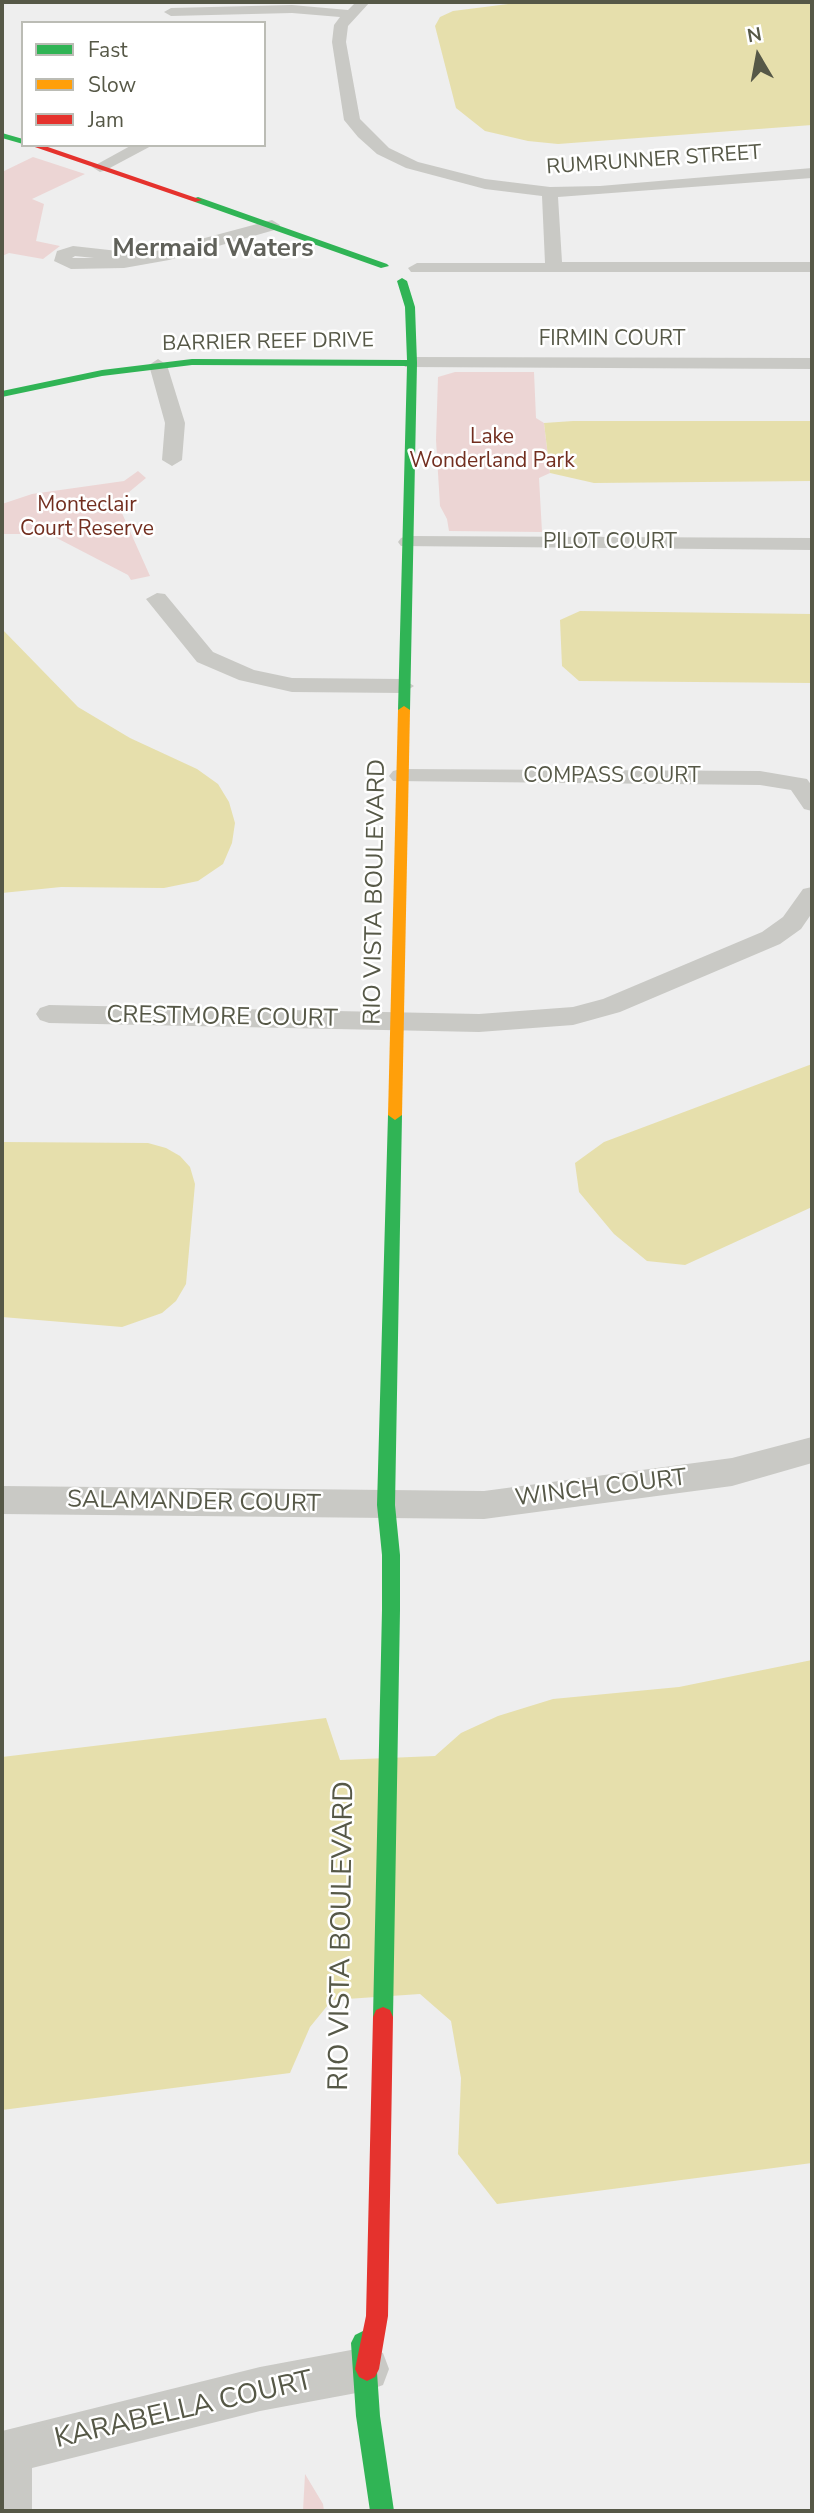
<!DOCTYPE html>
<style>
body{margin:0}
#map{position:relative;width:814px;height:2513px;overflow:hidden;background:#eee;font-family:"Nunito Sans",sans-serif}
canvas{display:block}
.frame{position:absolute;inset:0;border:4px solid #565847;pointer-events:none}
.legend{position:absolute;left:21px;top:21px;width:245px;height:126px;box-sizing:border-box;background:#fff;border:2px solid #bbbcb5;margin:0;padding:9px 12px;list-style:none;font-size:21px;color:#565847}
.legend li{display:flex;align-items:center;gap:14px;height:35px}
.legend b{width:35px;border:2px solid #bbbcb5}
.north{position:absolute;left:723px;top:21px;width:70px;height:70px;-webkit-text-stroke:5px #fff;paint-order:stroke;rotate:350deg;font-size:19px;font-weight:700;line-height:28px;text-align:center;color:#565847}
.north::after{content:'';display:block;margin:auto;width:24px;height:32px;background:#565847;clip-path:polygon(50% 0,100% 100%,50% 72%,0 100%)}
</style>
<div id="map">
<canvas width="814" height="2513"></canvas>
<div class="frame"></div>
<ul class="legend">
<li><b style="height:9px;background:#30b455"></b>Fast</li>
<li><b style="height:9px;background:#ff9f0a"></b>Slow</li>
<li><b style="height:9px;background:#e5322d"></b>Jam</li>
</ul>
<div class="north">N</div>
</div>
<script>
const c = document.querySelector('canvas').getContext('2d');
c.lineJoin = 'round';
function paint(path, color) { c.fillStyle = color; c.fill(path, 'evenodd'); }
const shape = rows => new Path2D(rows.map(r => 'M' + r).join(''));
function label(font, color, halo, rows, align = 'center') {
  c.font = font + ' "Nunito Sans",sans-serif'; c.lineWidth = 5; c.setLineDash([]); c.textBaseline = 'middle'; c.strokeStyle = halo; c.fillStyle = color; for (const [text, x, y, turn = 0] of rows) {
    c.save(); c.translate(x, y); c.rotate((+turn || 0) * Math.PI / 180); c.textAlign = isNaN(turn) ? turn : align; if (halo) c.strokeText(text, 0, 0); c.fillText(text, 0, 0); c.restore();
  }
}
const green = shape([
 [33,157,85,174,32,199,44,204,36,241,60,246,43,259,9,253,2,256,2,172],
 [455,372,534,372,536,418,544,423,550,473,539,478,542,532,449,531,447,519,440,506,436,440,438,377],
 [138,471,146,478,117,502,150,576,131,580,128,575,49,534,2,534,2,504,32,494,124,481],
 [305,2474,323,2504,324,2511,303,2511]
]);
const water = shape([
 [524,2,812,2,812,125,558,144,528,141,485,131,456,108,435,26,440,17,453,11],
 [573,421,812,421,812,481,594,483,550,473,544,423],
 [580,611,812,614,812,683,579,681,562,666,560,620],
 [2,629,78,707,130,738,197,769,218,784,229,802,235,823,232,843,223,864,198,881,164,888,61,887,2,893],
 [812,1064,812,1207,685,1265,647,1261,614,1234,579,1192,575,1163,604,1142],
 [2,1142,148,1143,166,1148,180,1156,190,1167,195,1184,186,1284,176,1301,162,1313,122,1327,2,1317],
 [812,1660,812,2163,497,2204,458,2154,461,2078,451,2021,420,1994,332,2000,310,2027,290,2073,2,2110,2,1757,326,1718,340,1760,435,1756,461,1733,498,1716,553,1699,679,1687]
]);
const street = shape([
 [356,2,370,2,348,26,346,42,360,119,389,148,418,162,485,179,550,187,600,186,812,168,812,178,558,197,562,262,812,262,812,272,411,272,408,268,417,263,545,263,542,196,485,189,406,168,377,154,358,137,344,120,332,42,334,25,340,17,292,13,171,16,164,12,171,8,292,5,348,10,356,2],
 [132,145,153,145,106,170,100,172,92,167,132,145],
 [272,220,280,225,278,229,169,260,124,268,71,269,54,261,57,251,73,246,145,254,272,220],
 [75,256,94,258,72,258,75,256],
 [412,357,812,358,812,369,405,367,403,363,412,357],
 [158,359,167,365,185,423,182,460,172,466,162,460,165,423,149,365,158,359],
 [408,536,812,538,812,550,401,546,398,542,401,538,408,536],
 [157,593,165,594,213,652,254,670,292,678,403,679,414,686,403,693,292,692,239,680,197,662,146,599,157,593],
 [401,769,760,771,807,779,812,786,812,811,804,809,791,790,760,785,393,781,389,776,393,771,401,769],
 [812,887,812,913,801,929,780,944,620,1012,573,1025,479,1032,49,1023,40,1020,36,1014,40,1008,49,1005,479,1014,573,1007,603,999,762,932,783,917,803,889,812,887],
 [812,1437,812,1463,732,1486,484,1519,2,1514,2,1486,484,1491,732,1458,812,1437],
 [367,2347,383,2353,389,2369,383,2385,367,2391,260,2411,32,2468,32,2511,2,2511,2,2431,260,2367,367,2347]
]);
const fast = shape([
 [2,133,23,139,23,144,2,138,2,133],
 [198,197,387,264,389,266,381,268,195,202,195,198,198,197],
 [402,278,407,281,415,307,417,363,410,710,404,714,398,710,407,366,192,365,102,376,2,397,2,391,102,370,192,359,407,360,405,307,397,281,402,278],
 [395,1110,402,1115,395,1505,400,1555,400,1610,393,2017,390,2024,383,2027,376,2024,373,2017,382,1610,382,1555,377,1505,388,1115,395,1110],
 [363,2331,371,2335,375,2343,380,2416,394,2511,370,2511,356,2416,351,2343,355,2335,363,2331]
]);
const slow = shape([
 [404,706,410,710,402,1115,395,1120,388,1115,398,710,404,706]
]);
const jam = shape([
 [29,145,42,145,202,200,195,202,29,145],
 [383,2007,390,2010,393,2017,388,2316,379,2369,375,2377,367,2381,359,2377,355,2369,366,2316,373,2017,376,2010,383,2007]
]);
const farStreetnames = [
 ["RUMRUNNER STREET",654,161,-4],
 ["FIRMIN COURT",612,340],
 ["BARRIER REEF DRIVE",268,343,-1],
 ["PILOT COURT",610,543],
 ["COMPASS COURT",612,777]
];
const farParknames = [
 ["Lake",492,438],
 ["Wonderland Park",492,462],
 ["Monteclair",87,506],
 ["Court Reserve",87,530]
];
const streetNames = [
 ["RIO VISTA BOULEVARD",376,892,-89],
 ["CRESTMORE COURT",222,1018,1],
 ["WINCH COURT",601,1489,-7],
 ["SALAMANDER COURT",194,1503,1]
];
const farDistrictnames = [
 ["Mermaid Waters",213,250]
];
const nearStreetnames = [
 ["RIO VISTA BOULEVARD",343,1936,-89],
 ["KARABELLA COURT",184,2411,-13]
];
paint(green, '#ecd5d4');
paint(water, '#e6dfac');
paint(street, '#c9c9c5');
paint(fast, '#30b455');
paint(slow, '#ff9f0a');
paint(jam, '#e5322d');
label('21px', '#565847', '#fff', farStreetnames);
label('21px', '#722e1f', '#fff', farParknames);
label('24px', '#565847', '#fff', streetNames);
label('bold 26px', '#60615a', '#fff', farDistrictnames);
label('28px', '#565847', '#fff', nearStreetnames);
</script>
